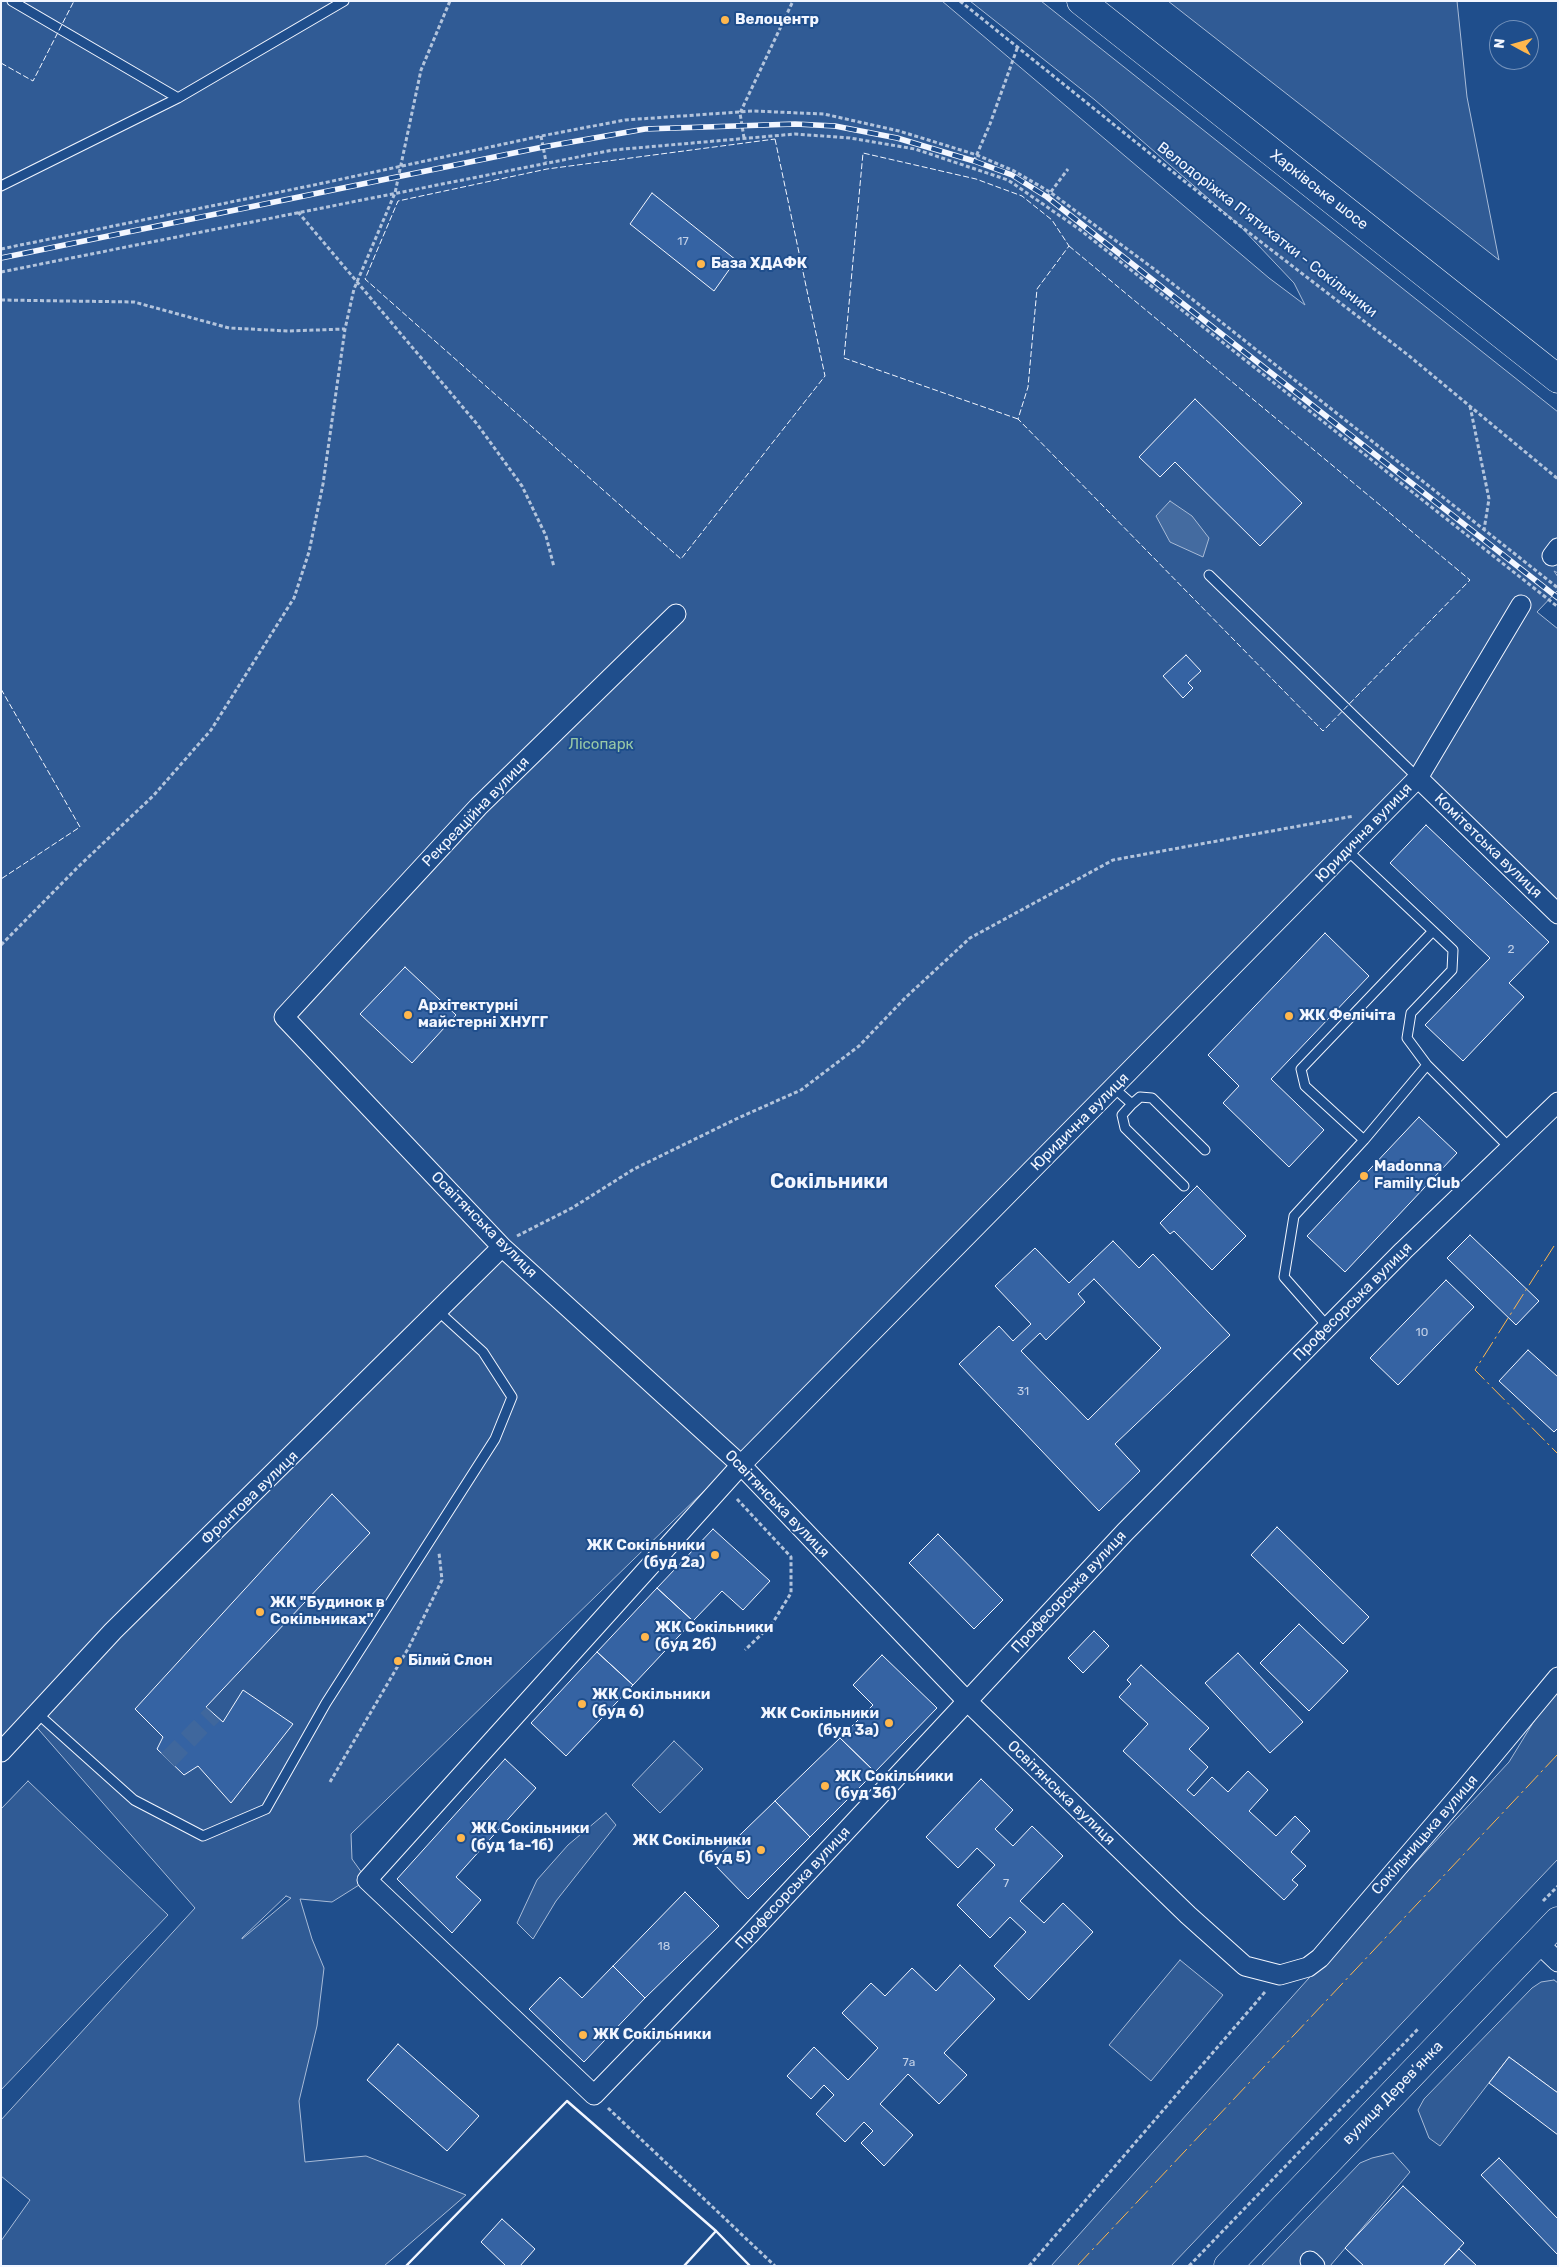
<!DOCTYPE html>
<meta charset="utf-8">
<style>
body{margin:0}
#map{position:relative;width:1559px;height:2267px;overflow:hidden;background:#1f4e8c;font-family:Rubik,sans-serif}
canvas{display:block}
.frame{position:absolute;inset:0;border:2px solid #f2f6ff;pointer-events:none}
.north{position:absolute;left:1489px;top:20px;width:50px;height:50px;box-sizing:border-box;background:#1f4e8c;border:1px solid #7391ba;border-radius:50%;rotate:276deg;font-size:14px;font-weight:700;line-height:20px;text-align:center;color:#f2f6ff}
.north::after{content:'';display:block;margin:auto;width:18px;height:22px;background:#ffb74d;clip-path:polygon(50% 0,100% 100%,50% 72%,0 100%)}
</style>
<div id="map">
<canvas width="1559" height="2267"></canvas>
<div class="frame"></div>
<div class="north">N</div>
</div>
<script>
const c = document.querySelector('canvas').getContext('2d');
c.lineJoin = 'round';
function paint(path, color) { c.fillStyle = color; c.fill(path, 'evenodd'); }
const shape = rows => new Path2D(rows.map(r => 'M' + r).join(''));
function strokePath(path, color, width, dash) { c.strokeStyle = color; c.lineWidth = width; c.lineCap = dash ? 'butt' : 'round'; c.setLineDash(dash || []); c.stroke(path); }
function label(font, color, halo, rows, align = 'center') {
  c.font = font + ' Rubik,sans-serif'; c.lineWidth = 4; c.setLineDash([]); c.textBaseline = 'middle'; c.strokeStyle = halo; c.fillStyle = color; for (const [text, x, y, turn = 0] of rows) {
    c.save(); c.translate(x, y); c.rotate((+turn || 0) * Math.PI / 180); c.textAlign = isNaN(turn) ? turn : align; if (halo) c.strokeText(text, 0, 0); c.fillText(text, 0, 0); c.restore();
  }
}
const built = shape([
 [1,1,942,1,1269,278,1305,305,1294,283,1239,225,1095,100,970,1,1041,1,1558,412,1558,573,1554,571,1558,577,1558,590,1537,612,1558,629,1558,904,1419,778,704,1491,351,1834,352,1859,367,1880,332,1902,300,1899,312,1939,324,1968,317,2026,299,2101,305,2162,366,2156,466,2195,384,2266,1,2266,1,2241,30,2200,1,2176,1,2120,195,1908,32,1722,1,1746,1,1],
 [286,1896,291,1898,242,1939,242,1938,286,1896],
 [1168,1,1457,1,1467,97,1499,260,1168,1],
 [1558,1682,1558,1859,1171,2266,1051,2266,1326,1959,1509,1762,1558,1682],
 [674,1741,703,1769,660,1813,632,1785,674,1741],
 [28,1781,168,1915,1,2090,1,1809,28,1781],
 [606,1813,616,1825,556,1901,533,1939,517,1923,537,1880,568,1845,606,1813],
 [1180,1960,1223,1995,1151,2081,1109,2045,1180,1960],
 [1554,1980,1558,1983,1558,2093,1509,2057,1440,2146,1429,2138,1418,2110,1424,2099,1532,1988,1541,1982,1554,1980],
 [1393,2153,1410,2172,1330,2266,1261,2266,1360,2163,1372,2158,1393,2153]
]);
const water = shape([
 [1170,501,1192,516,1209,538,1203,557,1170,542,1156,516,1170,501]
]);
const building = shape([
 [652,193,736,260,714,291,630,224,652,193],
 [1195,399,1302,503,1260,546,1175,462,1160,477,1139,457,1195,399],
 [1186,655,1201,671,1188,683,1193,688,1183,698,1163,676,1186,655],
 [1426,825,1549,942,1509,983,1524,997,1463,1061,1425,1025,1490,958,1390,863,1426,825],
 [1325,933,1369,976,1271,1079,1324,1130,1289,1167,1223,1103,1239,1086,1208,1055,1325,933],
 [405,967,456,1015,412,1063,360,1014,405,967],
 [1419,1117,1457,1153,1345,1272,1307,1236,1419,1117],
 [1197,1186,1246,1236,1212,1270,1174,1231,1170,1234,1160,1223,1197,1186],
 [1470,1235,1539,1301,1516,1325,1447,1258,1470,1235],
 [1113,1241,1139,1268,1153,1254,1230,1335,1115,1444,1140,1471,1099,1511,959,1364,999,1326,1013,1341,1031,1324,995,1286,1035,1248,1069,1283,1113,1241],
 [1094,1279,1161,1348,1088,1420,1021,1351,1040,1333,1046,1340,1085,1302,1078,1294,1094,1279],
 [1446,1280,1474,1307,1398,1385,1370,1358,1446,1280],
 [1528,1350,1558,1377,1558,1428,1554,1432,1499,1381,1528,1350],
 [332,1494,370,1533,206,1707,223,1722,243,1690,293,1724,231,1803,198,1766,184,1775,157,1749,163,1737,135,1709,332,1494],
 [1277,1527,1369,1617,1343,1644,1251,1555,1277,1527],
 [713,1529,770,1581,743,1610,722,1591,693,1621,657,1588,713,1529],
 [938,1534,1003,1600,974,1629,909,1563,938,1534],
 [657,1588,693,1621,633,1685,597,1652,657,1588],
 [1299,1624,1348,1671,1309,1711,1260,1663,1299,1624],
 [1094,1631,1109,1646,1083,1673,1068,1658,1094,1631],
 [597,1652,633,1685,566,1756,531,1723,597,1652],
 [1238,1653,1303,1722,1270,1753,1205,1683,1238,1653],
 [882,1655,937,1708,875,1772,840,1738,873,1705,853,1685,882,1655],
 [1141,1665,1209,1728,1189,1749,1208,1767,1187,1790,1194,1796,1212,1777,1228,1792,1248,1771,1268,1790,1249,1811,1276,1836,1295,1816,1310,1831,1291,1852,1306,1866,1292,1880,1298,1885,1284,1900,1123,1751,1148,1724,1119,1697,1131,1684,1127,1680,1141,1665],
 [840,1738,875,1772,810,1837,775,1801,840,1738],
 [505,1759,536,1788,456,1877,481,1900,452,1933,397,1879,505,1759],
 [981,1779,1013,1810,995,1829,1013,1846,1032,1826,1063,1856,1020,1901,1044,1923,1063,1903,1093,1932,1029,2000,994,1966,1026,1932,1010,1917,990,1938,957,1905,995,1865,977,1848,958,1868,926,1837,981,1779],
 [775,1801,810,1837,748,1899,712,1862,775,1801],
 [685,1892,719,1926,645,1998,613,1966,685,1892],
 [960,1965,995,1999,944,2053,967,2075,939,2104,908,2074,880,2104,913,2135,884,2166,861,2143,873,2131,864,2122,845,2142,816,2114,834,2095,824,2085,811,2099,787,2076,814,2047,848,2080,878,2048,842,2013,871,1983,885,1996,912,1968,936,1991,960,1965],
 [613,1966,645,1998,584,2062,529,2009,560,1977,582,1998,613,1966],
 [398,2044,479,2116,447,2151,367,2080,398,2044],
 [1509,2057,1558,2093,1558,2135,1489,2083,1509,2057],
 [1499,2158,1558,2219,1558,2255,1481,2175,1499,2158],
 [1403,2186,1464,2243,1443,2266,1364,2266,1345,2248,1403,2186],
 [502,2219,535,2249,520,2266,506,2266,481,2242,502,2219],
 [1459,2249,1477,2266,1443,2266,1459,2249]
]);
const minorTunnel = shape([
 [168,1760,213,1714]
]);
const path = shape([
 [960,1,1239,225,1408,355,1558,479],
 [541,136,546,162],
 [744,138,740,113,793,1],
 [974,161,990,124,1018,46],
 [1047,197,1068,169],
 [298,212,477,424,522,486,546,536,554,567],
 [1,249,314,185,541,136,625,120,753,111,824,114,899,131,977,155,1014,171,1050,192,1154,269,1558,588],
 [1,272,613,150,795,134,850,138,915,149,1008,180,1079,229,1558,607],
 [1,300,134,302,229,328,288,331,345,329],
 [1470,406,1489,499,1484,530],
 [1,945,78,867,154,795,211,730,294,598,309,552,323,484,345,329,354,289,395,193,421,70,450,1],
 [517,1236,572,1208,634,1169,736,1119,801,1090,859,1046,905,998,970,938,1113,860,1354,816],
 [737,1499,791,1557,791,1593,772,1624,745,1650],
 [330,1782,409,1647,442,1580,439,1553],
 [1543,1901,1558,1886],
 [608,2108,775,2266],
 [1029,2266,1265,1992],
 [1189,2266,1418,2029]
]);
const service = shape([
 [12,1,178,98],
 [1,186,178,98,344,1],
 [1209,575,1418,778],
 [1348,851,1433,931],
 [1114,1088,1132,1104,1122,1115,1125,1128,1184,1186],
 [1132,1104,1140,1097,1152,1098,1205,1150],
 [1364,1140,1305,1086,1301,1069,1433,931,1453,950,1452,970,1411,1013,1407,1038,1427,1065],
 [1328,1327,1284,1277,1294,1216,1364,1140,1427,1065,1509,1147],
 [38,1714,134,1800,203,1836,266,1809,326,1703,495,1439,512,1397,483,1352,438,1311]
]);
const minor = shape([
 [1552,556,1558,548],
 [1521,605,1418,778,741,1465,367,1880,594,2095,750,1934,1125,1532,1403,1251,1558,1102],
 [676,614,478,807,284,1017,502,1247,741,1465,968,1702,1188,1915,1245,1966,1280,1975,1308,1967,1320,1958,1464,1790,1558,1677],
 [1418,778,1558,914],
 [1,1752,113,1631,502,1247],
 [1537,1942,1558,1962],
 [1310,2261,1315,2266]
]);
const primary = shape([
 [1081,1,1558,379],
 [1228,2266,1558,1921]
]);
const rail = shape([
 [1,258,543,147,645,129,795,124,835,126,897,138,974,161,1012,175,1047,197,1558,598]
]);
const fence = shape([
 [1,63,33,81,74,1],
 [775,139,825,376,681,559,365,279,398,201,547,169,775,139],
 [1069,246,1470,580,1323,731,1018,419,1028,387,1037,289,1069,246],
 [1018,419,844,358,863,153,976,179,1022,196,1052,220,1069,246],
 [1,689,80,827,1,879]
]);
const wall = shape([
 [406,2266,567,2101,716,2231,750,2266],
 [684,2266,716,2231]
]);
const power = shape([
 [1554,1246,1475,1370,1558,1454],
 [1077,2266,1558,1754]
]);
const markers = [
 [725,20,5,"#ffb74d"],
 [701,264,5,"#ffb74d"],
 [408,1015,5,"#ffb74d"],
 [1289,1016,5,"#ffb74d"],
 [1364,1176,5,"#ffb74d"],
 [715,1555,5,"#ffb74d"],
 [260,1612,5,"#ffb74d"],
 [645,1637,5,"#ffb74d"],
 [398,1661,5,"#ffb74d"],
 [582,1704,5,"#ffb74d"],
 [889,1723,5,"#ffb74d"],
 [825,1786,5,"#ffb74d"],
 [461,1838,5,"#ffb74d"],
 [761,1850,5,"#ffb74d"],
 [583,2035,5,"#ffb74d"]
];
const numberNames = [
 ["17",683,242],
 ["2",1511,950],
 ["10",1422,1333],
 ["31",1023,1392],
 ["7",1006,1884],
 ["18",664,1947],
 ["7а",909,2063]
];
const poiNames = [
 ["Велоцентр",735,20],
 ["База ХДАФК",711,264],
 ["Архітектурні",418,1006],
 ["майстерні ХНУГГ",418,1023],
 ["ЖК Фелічіта",1299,1016],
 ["Madonna",1374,1167],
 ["Family Club",1374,1184],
 ["ЖК Сокільники",705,1546,"right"],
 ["(буд 2а)",705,1563,"right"],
 ["ЖК \"Будинок в",270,1603],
 ["Сокільниках\"",270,1620],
 ["ЖК Сокільники",655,1628],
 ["(буд 2б)",655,1645],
 ["Білий Слон",408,1661],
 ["ЖК Сокільники",592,1695],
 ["(буд 6)",592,1712],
 ["ЖК Сокільники",879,1714,"right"],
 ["(буд 3а)",879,1731,"right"],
 ["ЖК Сокільники",835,1777],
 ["(буд 3б)",835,1794],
 ["ЖК Сокільники",471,1829],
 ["(буд 1а-1б)",471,1846],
 ["ЖК Сокільники",751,1841,"right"],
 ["(буд 5)",751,1858,"right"],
 ["ЖК Сокільники",593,2035]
];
const streetNames = [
 ["Харківське шосе",1319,190,38],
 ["Велодоріжка П'ятихатки - Сокільники",1267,230,38],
 ["Рекреаційна вулиця",476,812,-46],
 ["Юридична вулиця",1364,833,-46],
 ["Комітетська вулиця",1488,846,44],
 ["Юридична вулиця",1080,1122,-45],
 ["Освітянська вулиця",484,1225,45],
 ["Професорська вулиця",1353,1302,-45],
 ["Фронтова вулиця",250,1498,-44],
 ["Освітянська вулиця",777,1504,46],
 ["Професорська вулиця",1069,1592,-47],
 ["Освітянська вулиця",1061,1793,44],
 ["Сокільницька вулиця",1425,1835,-49],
 ["Професорська вулиця",793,1888,-47],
 ["вулиця Дерев’янка",1393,2093,-46]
];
const parkNames = [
 ["Лісопарк",601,745]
];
const districtNames = [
 ["Сокільники",829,1182]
];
paint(built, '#305b95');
strokePath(built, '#a8bbd7', 1);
paint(water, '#446ba0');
strokePath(water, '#a8bbd7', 1);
paint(building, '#3563a3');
strokePath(building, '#f2f6ff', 1);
strokePath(minorTunnel, '#3f679d', 19, [19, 9]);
strokePath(service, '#f2f6ff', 11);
strokePath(minor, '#f2f6ff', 21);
strokePath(primary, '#f2f6ff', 29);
strokePath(path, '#b3c4dc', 3, [4, 2.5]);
strokePath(service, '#1f4e8c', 9);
strokePath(minor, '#1f4e8c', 19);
strokePath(primary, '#1f4e8c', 28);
strokePath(rail, '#f2f6ff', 5.5);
strokePath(rail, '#1f4e8c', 4, [11]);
strokePath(fence, '#f2f6ff', 1, [6, 2.5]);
strokePath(wall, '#f2f6ff', 2.5);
strokePath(power, '#ffb74d', 1, [18, 4, 2.5, 4]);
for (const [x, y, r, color] of markers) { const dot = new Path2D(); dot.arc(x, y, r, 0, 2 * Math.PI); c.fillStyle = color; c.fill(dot); strokePath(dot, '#1f4e8c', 2); }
label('12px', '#c3d1e8', null, numberNames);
label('bold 15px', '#f2f6ff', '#1f4e8c', poiNames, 'left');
label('15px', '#f2f6ff', '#1f4e8c', streetNames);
label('15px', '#97c8a6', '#1f4e8c', parkNames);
label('bold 20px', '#f2f6ff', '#1f4e8c', districtNames);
</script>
